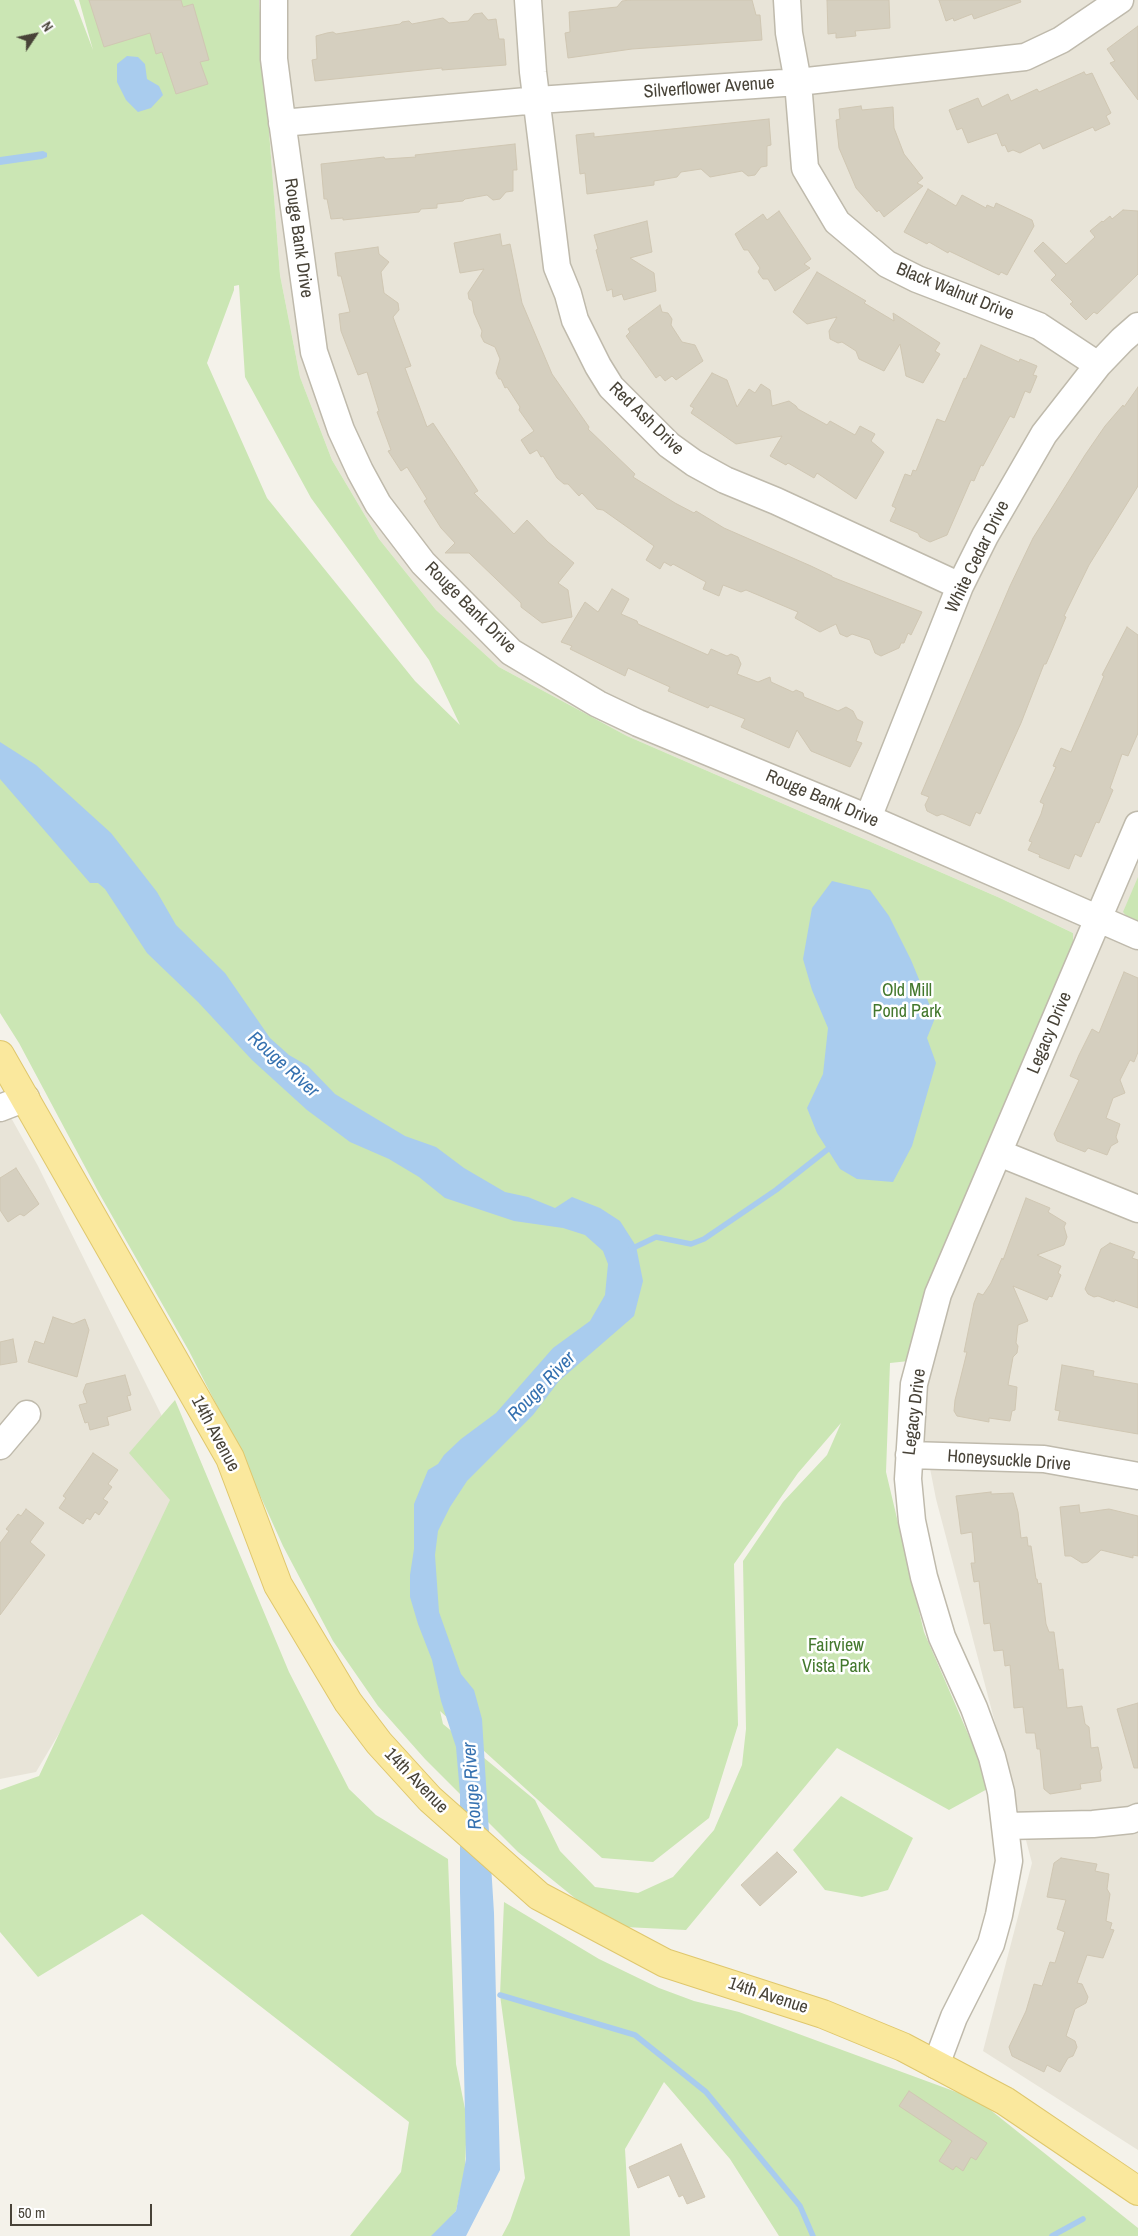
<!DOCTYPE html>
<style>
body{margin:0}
#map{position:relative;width:1138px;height:2236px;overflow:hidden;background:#f4f2ea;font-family:"Archivo Narrow",sans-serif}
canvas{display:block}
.north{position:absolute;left:10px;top:10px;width:50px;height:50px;-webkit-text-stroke:4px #fff;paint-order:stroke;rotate:56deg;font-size:14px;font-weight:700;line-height:20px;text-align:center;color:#484338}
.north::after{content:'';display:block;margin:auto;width:18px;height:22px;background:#484338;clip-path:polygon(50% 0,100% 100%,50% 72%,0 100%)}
.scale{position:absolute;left:10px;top:2204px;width:142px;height:22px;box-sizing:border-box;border:2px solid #484338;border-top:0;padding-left:6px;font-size:15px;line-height:18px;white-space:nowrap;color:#484338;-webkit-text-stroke:4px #fff;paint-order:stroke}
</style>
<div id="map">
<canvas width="1138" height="2236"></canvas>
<div class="north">N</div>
<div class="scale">50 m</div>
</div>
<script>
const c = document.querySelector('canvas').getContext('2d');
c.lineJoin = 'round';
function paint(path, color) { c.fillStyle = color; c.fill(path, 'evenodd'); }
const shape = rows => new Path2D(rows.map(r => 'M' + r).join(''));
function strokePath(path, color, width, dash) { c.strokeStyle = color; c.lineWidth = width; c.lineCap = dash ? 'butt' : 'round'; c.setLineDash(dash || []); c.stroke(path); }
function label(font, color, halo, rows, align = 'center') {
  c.font = font + ' "Archivo Narrow",sans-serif'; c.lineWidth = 5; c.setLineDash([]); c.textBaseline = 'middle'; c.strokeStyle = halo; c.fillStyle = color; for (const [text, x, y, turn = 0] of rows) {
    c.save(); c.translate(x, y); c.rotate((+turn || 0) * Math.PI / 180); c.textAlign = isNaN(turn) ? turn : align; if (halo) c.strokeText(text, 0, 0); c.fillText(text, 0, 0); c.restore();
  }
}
const residential = shape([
 [259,0,1138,0,1138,2150,983,2051,1032,1863,936,1499,909,1361,1073,933,1000,898,627,736,499,667,436,610,379,539,332,460,300,377,280,275],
 [0,1098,38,1166,201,1495,36,1772,0,1779]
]);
const green = shape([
 [0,0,74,0,93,50,79,0,259,0,280,275,300,377,332,460,379,539,436,610,499,667,627,736,1000,898,1073,933,1073,947,909,1361,890,1363,886,1472,924,1632,991,1787,949,1810,837,1748,686,1930,625,1927,586,1907,518,1852,425,1759,378,1706,333,1641,283,1546,240,1451,189,1351,99,1193,19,1043,0,1013],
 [239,285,245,377,311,498,429,660,460,725,415,681,267,498,207,363,234,290,234,286],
 [841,1423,827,1455,783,1502,743,1561,746,1729,742,1765,714,1830,673,1877,638,1893,595,1887,560,1851,535,1800,443,1724,440,1711,602,1858,653,1862,709,1818,738,1725,734,1564,798,1473],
 [1138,877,1138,926,1134,924,1123,912],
 [175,1400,289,1672,349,1789,376,1815,448,1859,456,2064,467,2119,465,2170,456,2211,434,2236,350,2236,401,2172,409,2122,142,1914,38,1977,0,1932,0,1790,39,1776,170,1500,129,1453],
 [841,1796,913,1838,888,1890,862,1897,825,1890,793,1850],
 [504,1902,599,1959,659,1988,694,2001,739,2012,978,2100,1138,2228,1138,2236,779,2236,730,2159,664,2082,625,2149,630,2236,502,2236,510,2221,525,2178,500,1995]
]);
const water = shape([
 [127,56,138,57,145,64,147,79,159,86,163,95,151,108,138,112,126,100,117,82,117,64],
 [43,151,47,153,47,157,42,159,0,165,0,157],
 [0,742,36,765,111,833,157,892,176,925,225,973,270,1038,289,1055,308,1066,335,1094,405,1136,436,1147,464,1168,505,1192,528,1197,555,1208,572,1197,600,1208,620,1221,636,1246,643,1281,634,1316,559,1381,533,1415,467,1481,450,1507,438,1531,435,1555,439,1612,461,1674,474,1690,482,1719,494,1913,500,2170,466,2236,431,2236,456,2211,466,2159,460,1892,460,1794,456,1747,441,1701,432,1660,418,1624,410,1597,410,1575,414,1549,414,1504,428,1470,438,1464,444,1455,461,1439,496,1413,553,1348,590,1321,605,1295,608,1264,603,1251,585,1235,563,1228,514,1221,445,1198,419,1177,389,1159,350,1142,307,1110,252,1060,198,1002,147,953,105,889,98,883,90,883,0,779],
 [832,881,870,890,889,916,911,960,935,1018,927,1038,936,1063,912,1146,893,1182,857,1179,840,1169,817,1133,807,1108,823,1074,828,1028,812,990,803,959,812,908]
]);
const stream = shape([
 [631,1249,656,1237,691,1244,704,1239,776,1190,828,1149],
 [500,1995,635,2035,706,2092,800,2206,813,2236],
 [1052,2236,1083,2219]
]);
const building = shape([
 [89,0,181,0,183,7,193,4,209,60,200,62,208,84,176,94,162,52,156,54,150,33,104,47,89,0],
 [630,0,752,0,756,15,760,15,762,40,632,49,568,58,565,33,570,32,569,12,617,7,622,1,630,0],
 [827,0,889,0,890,28,855,31,856,36,836,38,836,33,828,34,827,0],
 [939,0,1020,0,1021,2,974,19,972,14,954,21,953,18,946,21,939,0],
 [482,13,488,20,496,19,499,39,504,39,506,65,442,70,442,68,315,81,312,60,317,59,316,36,327,33,333,32,336,34,400,24,402,22,409,21,412,24,443,18,449,23,468,21,474,14,482,13],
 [1138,26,1138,100,1110,63,1115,61,1107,49,1138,26],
 [1084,72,1086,75,1092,73,1111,113,1106,116,1110,124,1095,131,1093,127,1043,149,1040,143,1020,153,1013,150,1008,152,1005,145,1002,146,997,133,968,143,962,128,957,130,949,110,978,98,982,107,1008,94,1011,101,1037,89,1039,92,1084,72],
 [861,106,862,110,893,107,894,128,904,154,923,178,917,183,923,186,884,217,879,210,877,212,856,188,839,148,836,120,840,119,839,109,861,106],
 [769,119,771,145,767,146,767,166,761,167,755,175,748,176,742,171,710,177,701,169,681,172,677,177,654,181,654,185,587,194,585,173,580,174,576,135,594,133,594,137,769,119],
 [515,144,517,170,513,170,513,191,506,192,500,199,493,200,487,195,465,199,463,201,437,204,437,208,421,209,419,212,343,220,343,218,331,219,327,199,324,199,321,164,384,157,385,159,416,157,415,155,515,144],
 [928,189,956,206,962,195,986,208,987,205,994,208,996,203,1032,220,1034,226,1007,275,1001,272,999,275,949,251,948,253,929,242,927,244,904,232,928,189],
 [1123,210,1138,211,1138,274,1097,314,1094,312,1086,320,1070,304,1073,302,1051,280,1056,275,1034,251,1043,242,1066,264,1095,237,1090,231,1102,221,1103,222,1110,216,1112,219,1123,210],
 [779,211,811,259,804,264,810,268,775,291,768,279,763,279,758,272,760,268,748,250,744,250,735,234,763,214,767,220,779,211],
 [647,221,652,252,630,258,654,273,656,291,624,300,622,294,613,297,612,289,607,291,596,250,598,249,594,235,647,221],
 [500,234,502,246,510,244,522,303,552,374,589,427,588,429,635,474,633,477,675,503,694,513,696,511,724,528,811,566,832,576,832,577,922,612,911,635,908,633,904,643,901,643,899,648,881,656,875,653,870,640,852,634,847,637,840,634,836,624,820,632,795,618,798,612,758,595,746,590,741,592,723,585,719,596,703,589,706,582,673,564,671,566,664,562,660,569,646,560,654,546,603,510,597,509,582,493,579,496,568,484,564,484,557,478,543,456,541,457,537,450,530,454,521,440,534,431,519,410,520,407,507,387,505,388,501,379,499,379,496,373,500,359,495,347,484,342,481,336,482,331,474,313,472,301,469,299,468,293,484,269,460,273,454,243,500,234],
 [378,247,379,254,389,262,381,272,384,293,398,303,399,310,393,317,411,366,405,368,427,427,433,423,478,491,474,493,514,534,527,520,548,542,574,563,558,583,568,590,572,617,542,623,521,607,521,603,469,553,445,553,455,543,441,528,424,501,427,499,407,467,401,471,388,451,391,450,377,412,379,411,367,372,358,375,341,331,339,314,350,312,341,276,338,276,335,253,378,247],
 [817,272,866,301,864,303,894,321,893,313,940,343,935,351,940,354,923,383,906,376,900,344,884,371,859,359,856,351,842,342,838,343,830,339,829,331,837,317,807,324,793,312,817,272],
 [660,305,662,312,668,313,672,319,671,325,682,342,695,345,703,361,676,380,672,376,665,381,660,375,656,378,626,336,630,332,628,329,660,305],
 [981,345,1019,362,1020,359,1037,366,1033,375,1037,376,1030,393,1025,391,1014,418,1010,416,983,466,981,465,974,481,971,480,947,535,930,542,920,537,918,533,890,521,896,508,892,506,905,474,911,476,913,470,916,471,937,419,945,422,964,378,966,379,981,345],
 [712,373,727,380,737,407,749,389,755,393,761,384,770,390,772,406,789,401,796,406,798,409,827,425,830,421,855,435,860,426,875,434,871,441,884,452,856,499,817,473,814,478,788,463,786,465,770,456,782,436,736,444,691,413,694,408,690,406,712,373],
 [1138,387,1138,486,1089,565,1064,616,1066,617,1053,648,1046,664,1044,664,1021,723,980,814,976,812,970,826,942,814,937,816,927,811,925,805,929,797,921,794,1010,586,1033,538,1085,455,1105,426,1123,405,1124,407,1138,387],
 [612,589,629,599,621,614,637,621,638,624,708,655,711,649,727,656,731,654,738,657,741,664,737,674,758,682,770,677,771,682,793,692,796,690,803,693,804,697,831,708,838,711,846,707,853,711,857,719,863,722,856,741,862,743,850,767,811,751,797,730,789,748,741,727,745,719,710,705,708,708,668,691,670,687,628,668,625,676,570,649,572,646,561,642,585,602,598,612,612,589],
 [1127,627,1138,635,1138,733,1128,756,1122,754,1110,788,1113,790,1099,823,1096,822,1081,857,1075,854,1069,869,1039,857,1040,855,1028,850,1032,842,1029,841,1041,814,1044,804,1040,802,1056,767,1053,766,1061,748,1071,752,1104,676,1102,675,1127,627],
 [1124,972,1138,978,1138,1052,1134,1062,1130,1060,1120,1080,1125,1093,1113,1098,1106,1118,1120,1124,1116,1137,1118,1142,1111,1146,1107,1155,1088,1148,1085,1152,1057,1141,1054,1134,1079,1080,1070,1076,1079,1055,1092,1029,1099,1033,1124,972],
 [16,1168,39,1204,24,1216,20,1214,8,1222,0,1210,0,1178,16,1168],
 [1026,1198,1050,1208,1048,1212,1066,1223,1064,1227,1067,1237,1064,1245,1037,1255,1061,1266,1058,1273,1061,1275,1052,1297,1049,1296,1047,1300,1013,1286,1028,1321,1018,1325,1016,1343,1018,1346,1017,1353,1013,1357,1008,1385,1017,1387,1015,1410,1012,1411,1010,1421,989,1418,989,1422,957,1416,954,1411,955,1400,967,1352,964,1352,974,1303,978,1293,983,1295,991,1283,1002,1258,1003,1260,1026,1198],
 [1110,1243,1135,1252,1132,1258,1138,1260,1138,1308,1115,1300,1114,1302,1098,1296,1094,1297,1088,1294,1085,1289,1101,1249,1110,1243],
 [53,1317,73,1324,85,1319,89,1330,77,1377,28,1362,35,1341,44,1344,53,1317],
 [13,1339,17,1362,0,1365,0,1342,13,1339],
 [1062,1365,1094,1371,1093,1376,1138,1384,1138,1434,1058,1420,1060,1411,1055,1410,1062,1365],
 [125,1375,131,1395,127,1396,131,1410,107,1417,109,1425,90,1430,88,1422,85,1423,79,1405,87,1403,83,1392,86,1384,125,1375],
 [93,1453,118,1470,108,1484,112,1487,103,1499,108,1502,99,1515,95,1512,90,1520,87,1518,83,1524,59,1508,66,1498,63,1496,93,1453],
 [991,1492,991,1494,1013,1493,1018,1512,1021,1538,1027,1537,1028,1546,1031,1546,1036,1579,1037,1579,1038,1584,1041,1583,1046,1624,1049,1632,1054,1632,1059,1670,1063,1669,1067,1708,1082,1706,1085,1724,1089,1727,1091,1748,1098,1747,1102,1768,1100,1771,1101,1781,1080,1784,1081,1789,1050,1794,1044,1789,1040,1749,1037,1749,1035,1733,1026,1733,1023,1707,1014,1708,1010,1665,1005,1666,1003,1650,994,1651,990,1623,984,1624,979,1581,974,1582,971,1563,975,1563,972,1532,961,1534,956,1496,991,1492],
 [1079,1505,1080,1513,1109,1509,1138,1516,1138,1556,1133,1555,1133,1558,1101,1550,1088,1562,1082,1563,1071,1556,1065,1556,1060,1507,1079,1505],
 [26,1509,44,1523,30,1542,45,1555,0,1615,0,1543,9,1531,6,1529,18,1514,21,1516,26,1509],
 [1138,1703,1138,1768,1134,1768,1117,1709,1138,1703],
 [777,1852,797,1872,760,1906,741,1885,777,1852],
 [1061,1858,1097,1864,1095,1871,1109,1874,1107,1889,1110,1894,1106,1921,1112,1923,1110,1929,1114,1930,1103,1958,1087,1955,1077,1983,1082,1984,1088,1997,1086,2003,1075,2009,1066,2036,1075,2041,1077,2047,1073,2056,1068,2058,1060,2072,1047,2065,1044,2072,1012,2056,1009,2047,1026,2011,1034,1984,1042,1986,1050,1962,1055,1963,1065,1932,1057,1929,1066,1900,1047,1897,1054,1863,1061,1858],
 [909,2091,987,2143,976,2160,971,2157,963,2171,956,2166,953,2170,939,2161,952,2141,899,2106,909,2091],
 [681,2144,705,2197,687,2204,683,2195,679,2197,669,2175,638,2188,629,2167,681,2144]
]);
const minor = shape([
 [274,0,274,59,281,113,314,352,341,430,360,471,378,504,423,563,511,652,598,704,638,723,868,818,1138,936],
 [528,0,533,72,557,267,568,294,575,320,598,366,611,387,669,445,694,463,725,480,776,501,960,586],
 [787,0,789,33,798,82,805,168,837,222,887,264,917,279,1039,326,1098,365],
 [282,123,538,100,798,82,1025,57,1061,40,1120,0],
 [868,818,960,586,985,536,1044,434,1098,365,1122,340,1138,326],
 [0,1108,26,1098],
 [999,1153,1138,1209],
 [0,1446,27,1414],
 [909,1455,1044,1459,1138,1476],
 [1006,1826,1093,1824,1131,1820,1138,1817],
 [936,2065,954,2017,991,1944,999,1915,1009,1861,1001,1792,992,1757,974,1708,942,1637,924,1577,912,1521,908,1479,914,1384,938,1294,1138,825]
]);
const major = shape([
 [0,1055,230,1458,278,1585,348,1702,379,1743,430,1799,539,1896,665,1963,823,2014,903,2047,1005,2101,1138,2191]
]);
const streetNames = [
 ["Silverflower Avenue",709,88,-4],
 ["Rouge Bank Drive",298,238,82],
 ["Black Walnut Drive",955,292,22],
 ["Red Ash Drive",646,419,44],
 ["White Cedar Drive",978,557,-64],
 ["Rouge Bank Drive",470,608,45],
 ["Rouge Bank Drive",822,799,23],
 ["Legacy Drive",1050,1033,-67],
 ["Legacy Drive",915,1412,-83],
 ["14th Avenue",215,1434,62],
 ["Honeysuckle Drive",1009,1461,4],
 ["14th Avenue",416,1781,46],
 ["14th Avenue",768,1996,18]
];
const parkNames = [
 ["Old Mill",907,991],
 ["Pond Park",907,1012],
 ["Fairview",836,1646],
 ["Vista Park",836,1667]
];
const waterNames = [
 ["Rouge River",283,1065,42],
 ["Rouge River",542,1387,-46],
 ["Rouge River",473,1786,-94]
];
paint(residential, '#e8e4d8');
paint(green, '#cbe6b4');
paint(water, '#a9ccee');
strokePath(stream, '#a9ccee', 5.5);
paint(building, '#d5cfbf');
strokePath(building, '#d0c7b3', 1);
strokePath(minor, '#bfbaac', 29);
strokePath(major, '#dfc76c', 30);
strokePath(minor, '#fff', 26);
strokePath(major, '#fae89d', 28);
label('18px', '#484338', '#fff', streetNames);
label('18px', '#43782d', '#fff', parkNames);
label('italic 19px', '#3571b0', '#fff', waterNames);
</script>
